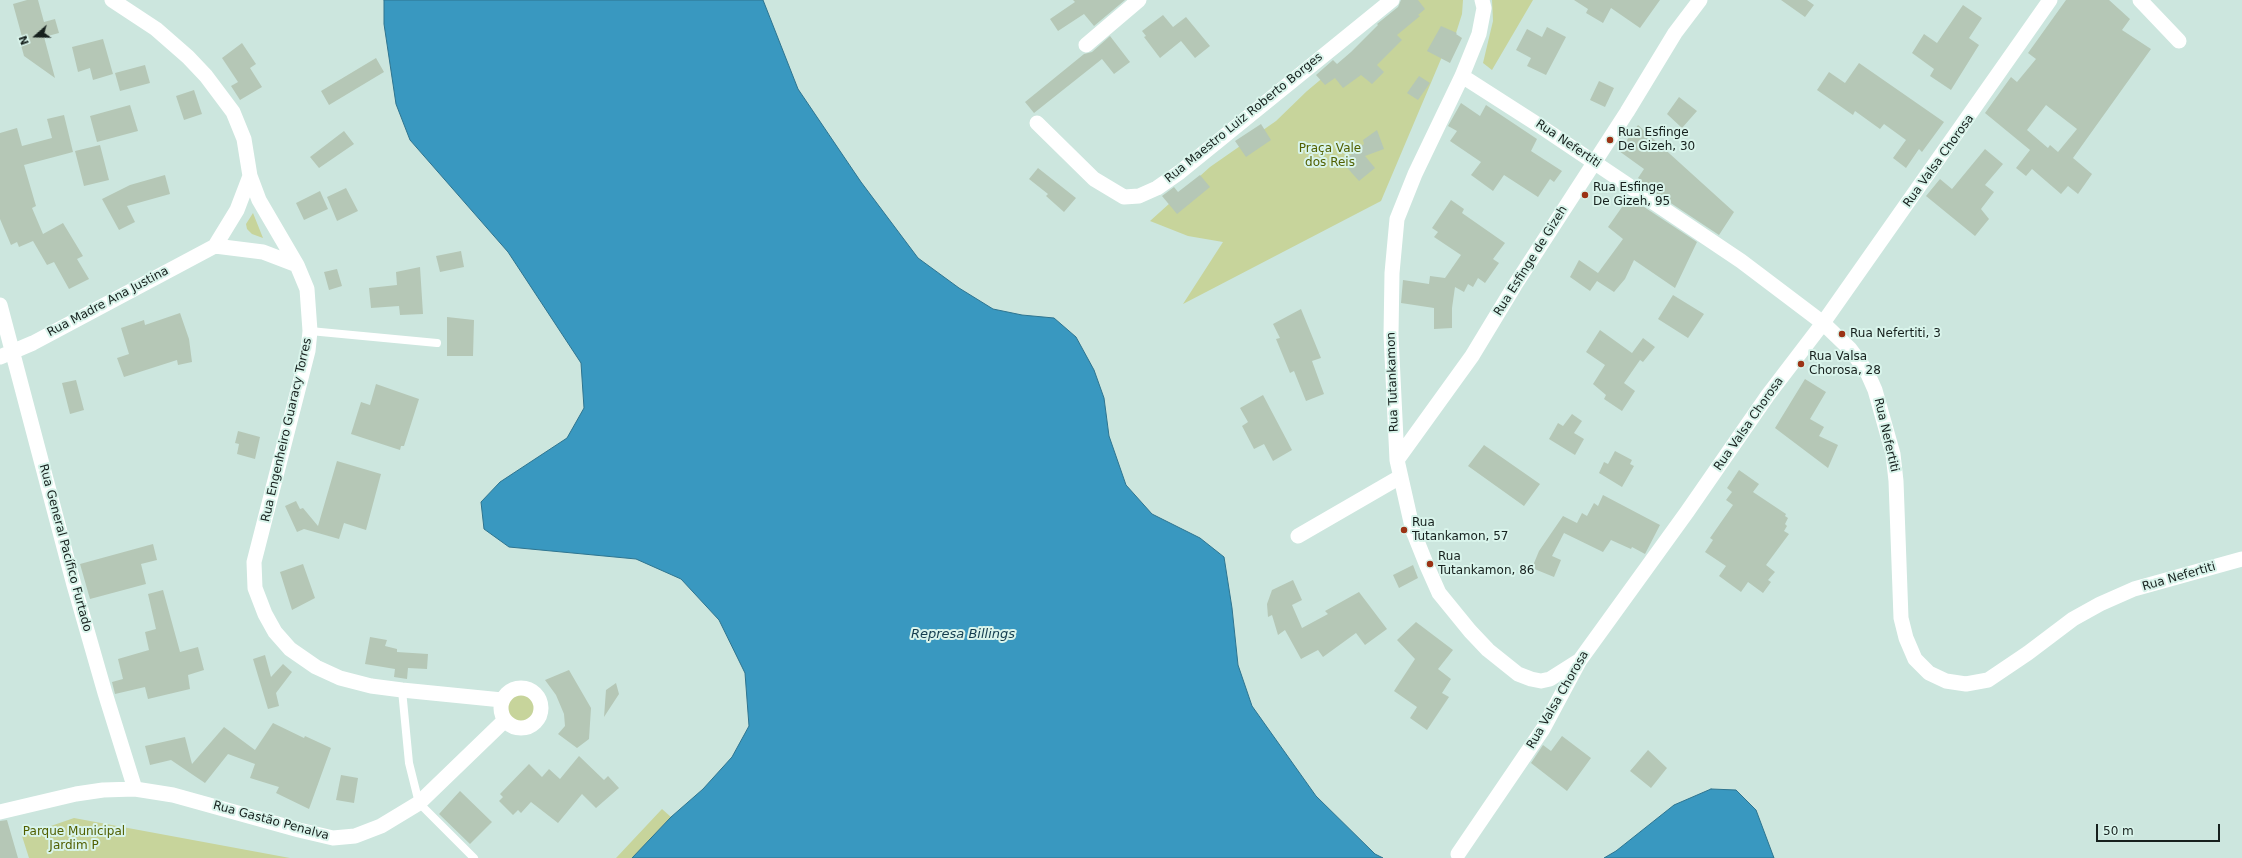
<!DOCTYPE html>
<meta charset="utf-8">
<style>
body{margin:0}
#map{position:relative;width:2242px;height:858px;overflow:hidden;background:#cce6de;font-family:"DejaVu Sans",sans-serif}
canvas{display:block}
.north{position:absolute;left:16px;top:16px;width:40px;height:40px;-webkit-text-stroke:3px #d9f4eb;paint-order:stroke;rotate:250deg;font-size:11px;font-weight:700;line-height:16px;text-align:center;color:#16201d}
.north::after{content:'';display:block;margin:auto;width:14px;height:18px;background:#16201d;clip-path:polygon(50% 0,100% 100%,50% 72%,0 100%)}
.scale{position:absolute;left:2096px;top:824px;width:124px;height:18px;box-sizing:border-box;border:2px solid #16201d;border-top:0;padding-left:5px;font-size:12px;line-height:14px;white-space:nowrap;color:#16201d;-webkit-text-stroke:3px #d9f4eb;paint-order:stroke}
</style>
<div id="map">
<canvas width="2242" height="858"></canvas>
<div class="north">N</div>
<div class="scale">50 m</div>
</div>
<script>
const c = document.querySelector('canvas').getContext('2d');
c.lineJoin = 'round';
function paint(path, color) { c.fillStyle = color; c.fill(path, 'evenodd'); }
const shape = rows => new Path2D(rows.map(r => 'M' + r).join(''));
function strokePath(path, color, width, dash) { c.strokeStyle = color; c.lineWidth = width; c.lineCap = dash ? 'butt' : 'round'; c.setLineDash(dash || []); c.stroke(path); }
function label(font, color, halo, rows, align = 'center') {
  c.font = font + ' "DejaVu Sans",sans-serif'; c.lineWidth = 4; c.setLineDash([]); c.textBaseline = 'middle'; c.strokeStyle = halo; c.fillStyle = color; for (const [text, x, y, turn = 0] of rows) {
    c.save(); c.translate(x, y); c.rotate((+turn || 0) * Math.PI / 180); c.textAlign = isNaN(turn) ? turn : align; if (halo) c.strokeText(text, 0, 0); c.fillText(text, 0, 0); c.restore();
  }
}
const green = shape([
 [1416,0,1463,0,1462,14,1456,33,1441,59,1381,201,1183,304,1223,242,1188,236,1150,221,1210,167,1276,121,1307,91],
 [1492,0,1533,0,1492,70,1483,63,1493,21],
 [253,213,263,238,252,234,247,229,246,224],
 '507 708a14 14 0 1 1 28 0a14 14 0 1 1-28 0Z',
 [662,809,671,817,632,858,616,858],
 [74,818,290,858,29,858,22,836]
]);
const water = shape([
 [384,0,763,0,798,89,861,182,918,258,959,288,993,309,1022,315,1054,318,1076,337,1094,370,1104,398,1109,436,1126,485,1152,514,1200,538,1224,557,1232,608,1238,665,1252,706,1316,796,1375,854,1383,858,632,858,671,817,703,789,732,757,749,726,745,673,719,620,681,579,636,559,509,547,484,529,481,502,500,482,567,438,584,408,581,363,508,252,410,140,396,104,384,24,384,0],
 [1711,789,1736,790,1756,810,1774,858,1604,858,1616,851,1674,805,1711,789]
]);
const building = shape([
 [27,0,38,0,44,22,55,19,59,33,44,37,55,78,24,56,21,45,24,44,13,4],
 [1073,0,1125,0,1094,26,1084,14,1058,31,1050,19,1075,2],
 [1401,0,1418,0,1425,9,1418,15,1420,16,1397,35,1402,40,1377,65,1384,72,1372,84,1361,75,1343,88,1335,78,1325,85,1316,75,1333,60,1337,64,1351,52,1378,25,1377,24,1398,7],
 [1574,0,1660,0,1640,28,1611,8,1603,23,1586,13,1588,9],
 [1781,0,1807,0,1814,5,1805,17],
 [2066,0,2109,0,2130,19,2122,30,2151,49,2073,158,2092,174,2078,194,2068,186,2061,194,2032,169,2026,176,2016,168,2030,150,1985,113,2011,77,2017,82,2036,59,2028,53],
 [2046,105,2077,129,2058,152,2050,145,2048,148,2027,130],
 [1963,5,1982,18,1969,38,1979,45,1951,90,1930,76,1934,69,1912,53,1924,34,1937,43],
 [1163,15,1173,27,1186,17,1210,46,1195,58,1181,41,1160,58,1144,37,1146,36,1142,31],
 [1441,26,1457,33,1456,34,1462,38,1450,63,1427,51],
 [1547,27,1566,37,1546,75,1527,66,1531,58,1516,50,1527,29,1542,37],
 [1110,36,1130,62,1114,74,1102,59,1034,113,1025,102,1084,54,1092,52],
 [103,39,113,74,93,80,90,68,78,72,72,47],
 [242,43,256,64,250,68,262,87,240,100,231,86,238,82,222,58],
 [376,58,384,72,329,105,321,91],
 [1859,63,1944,122,1922,152,1919,149,1906,168,1893,158,1906,140,1884,124,1880,129,1855,111,1853,115,1817,90,1829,72,1845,83],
 [145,65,150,83,120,91,115,73],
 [1419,76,1430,83,1418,100,1407,93],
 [1599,81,1614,88,1605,107,1590,100],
 [194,90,202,114,184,120,176,96],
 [1679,97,1697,111,1682,128,1667,114],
 [1461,103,1480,116,1486,105,1537,139,1531,151,1562,171,1554,182,1550,179,1538,197,1504,175,1493,191,1471,175,1481,162,1450,141,1457,131,1448,126],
 [130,105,138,131,97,142,90,116],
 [64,115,73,152,24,165,36,206,32,208,43,234,63,223,83,256,77,259,89,279,69,289,54,262,47,265,33,241,19,247,17,242,11,245,0,219,0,133,17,128,22,146,52,138,47,119],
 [1261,124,1271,140,1246,157,1235,141],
 [1638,125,1734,212,1719,235,1639,182,1641,180,1638,178,1644,169,1619,151],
 [1377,130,1384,149,1365,156,1375,168,1359,181,1342,162,1364,144,1363,140],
 [344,131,354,144,319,168,310,157],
 [100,145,109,180,84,186,75,151],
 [1985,149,2003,164,1985,185,1994,192,1981,209,1989,219,1975,236,1926,196,1940,179,1952,189],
 [1038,168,1076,198,1064,212,1046,196,1048,194,1029,179],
 [165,175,170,194,127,206,135,222,119,230,102,199,130,185],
 [1200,175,1210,187,1177,214,1162,196,1174,187,1178,192],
 [346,188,358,211,337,221,327,197],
 [320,191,328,209,304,220,296,203],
 [1629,197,1697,242,1675,288,1634,260,1625,279,1614,292,1597,281,1590,291,1570,277,1579,260,1598,273,1623,239,1608,227],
 [1451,200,1464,209,1462,213,1505,243,1493,259,1499,263,1485,283,1478,278,1473,287,1468,284,1464,292,1455,287,1452,308,1452,328,1434,329,1434,308,1401,303,1403,280,1429,284,1430,276,1445,278,1461,255,1434,237,1438,232,1432,228],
 [461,251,464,267,440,272,436,256],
 [420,267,423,314,400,315,399,306,371,308,369,288,397,285,396,272],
 [337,269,342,286,329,290,324,272],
 [1673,295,1704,314,1688,338,1658,319],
 [1301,309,1321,358,1312,361,1324,394,1306,401,1294,371,1290,373,1276,339,1280,338,1273,324],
 [180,313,189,339,192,362,178,365,177,360,124,377,117,358,129,354,121,328,144,320,145,325],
 [447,317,474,320,473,356,447,356],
 [1600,330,1632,353,1643,338,1655,347,1643,362,1640,360,1624,383,1635,391,1622,411,1604,399,1606,395,1593,384,1605,365,1586,352],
 [1805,379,1826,392,1810,419,1824,427,1819,436,1838,445,1828,468,1775,428],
 [76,380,84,410,70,414,62,383],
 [376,384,419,399,404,446,401,446,400,450,351,434,361,402,370,405],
 [1263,395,1292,450,1273,461,1264,444,1254,449,1242,426,1248,422,1240,408],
 [1572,414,1582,421,1574,433,1584,439,1575,455,1549,439,1558,423,1563,426],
 [238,431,260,437,255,459,237,454,239,444,235,443],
 [1484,445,1540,484,1524,506,1468,466],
 [1615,451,1632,460,1630,464,1634,466,1622,487,1599,473,1604,462,1608,464],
 [337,461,381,474,366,530,344,523,339,539,304,529,297,532,285,506,296,501,300,509,303,508,318,526],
 [1739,470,1759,484,1753,492,1786,514,1785,516,1788,518,1785,524,1787,526,1784,531,1789,534,1766,565,1775,572,1768,580,1771,582,1763,593,1748,582,1741,592,1719,576,1726,566,1705,552,1713,540,1710,538,1733,505,1726,500,1732,492,1727,488],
 [1603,495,1660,525,1645,554,1632,547,1631,549,1611,540,1603,552,1564,533,1552,556,1561,560,1554,577,1532,568,1539,551,1563,516,1577,523,1582,513,1587,516,1594,503,1598,506],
 [153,544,157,560,141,564,146,584,90,599,80,564],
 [303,564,315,598,292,610,280,572],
 [1413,565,1418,578,1399,588,1393,575],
 [1293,580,1302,600,1292,605,1302,628,1328,614,1325,611,1359,592,1387,629,1365,645,1356,633,1323,657,1318,650,1301,659,1285,630,1278,635,1272,615,1268,617,1267,604,1272,590],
 [163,590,180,652,198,647,204,670,188,675,190,689,148,699,145,687,115,694,112,682,123,679,118,659,149,650,145,632,156,629,148,594],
 [1416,622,1453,650,1438,669,1451,679,1442,693,1449,697,1427,730,1410,718,1417,707,1394,691,1415,659,1397,640],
 [370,637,387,640,385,646,397,649,397,652,428,654,427,669,408,668,407,679,394,677,395,669,365,664],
 [265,655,271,677,283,664,292,672,276,693,279,706,268,709,253,659],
 [569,670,591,708,589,739,577,748,558,734,565,726,564,714,556,695,545,680],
 [616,683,619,694,604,717,606,690],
 [273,723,304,738,305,736,331,748,309,809,276,793,279,787,250,778,255,764,228,754,205,783,171,760,150,765,145,746,185,737,192,764,224,727,255,750],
 [1562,736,1591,758,1567,791,1531,763,1543,745,1551,751],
 [1648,750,1667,768,1651,788,1630,771],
 [579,756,604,780,608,776,619,788,596,808,582,794,558,823,531,802,521,813,518,810,513,815,499,801,503,797,500,794,529,764,542,777,549,769,560,779],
 [341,775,358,778,354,803,336,800],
 [460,791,492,822,470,844,439,814],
 [7,820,18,858,0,858,0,821]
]);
const service = shape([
 [310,331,437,343],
 [402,690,409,763,419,803,474,858]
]);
const minor = shape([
 [112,0,156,29,188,57,206,76,233,112,244,139,250,176,259,200,297,265,307,289,310,331,308,351,254,562,255,588,265,614,275,632,290,649,316,667,340,678,371,686,402,690,502,700],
 [1482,0,1484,8,1479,34,1462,76,1415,174,1397,219,1392,273,1391,335,1397,460,1413,531,1427,566,1439,593,1470,631,1488,650,1518,674,1531,679,1541,681,1550,679,1580,660],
 [2140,0,2179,41],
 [1086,45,1139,0],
 [1462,76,1540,126,1741,261,1823,323,1850,349,1867,372,1875,390,1893,454,1896,481,1901,618,1906,638,1915,659,1929,673,1946,681,1966,684,1988,680,2028,653,2073,619,2100,604,2134,589,2242,559],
 [1037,123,1094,179,1124,197,1139,196,1157,188,1180,172,1392,0],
 [215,246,263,252,297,265],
 [0,305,74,585,105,693,135,789],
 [0,357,33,343,215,246,237,210,250,176],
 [1397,460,1472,356,1515,285,1627,112,1675,33,1700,0],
 [1298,536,1400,477],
 '501 708a20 20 0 1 1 40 0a20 20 0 1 1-40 0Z',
 [0,812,76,794,103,790,135,789,173,795,299,830,333,838,355,836,381,826,419,803,505,720],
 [1458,854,1543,729,1580,660,1687,512,1768,395,1823,323,2050,0]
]);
const markers = [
 [1610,140,4,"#9b3315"],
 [1585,195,4,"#9b3315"],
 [1842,334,4,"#9b3315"],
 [1801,364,4,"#9b3315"],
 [1404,530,4,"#9b3315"],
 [1430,564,4,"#9b3315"]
];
const streetNames = [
 ["Rua Maestro Luiz Roberto Borges",1244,118,-39],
 ["Rua Nefertiti",1568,144,34],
 ["Rua Valsa Chorosa",1939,161,-54],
 ["Rua Esfinge de Gizeh",1531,261,-58],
 ["Rua Madre Ana Justina",108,302,-28],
 ["Rua Tutankamon",1393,382,-92],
 ["Rua Valsa Chorosa",1749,424,-55],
 ["Rua Engenheiro Guaracy Torres",287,430,-77],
 ["Rua Nefertiti",1886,435,77],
 ["Rua General Pacífico Furtado",65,548,75],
 ["Rua Nefertiti",2179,577,-16],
 ["Rua Valsa Chorosa",1558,700,-60],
 ["Rua Gastão Penalva",271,821,15]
];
const poiNames = [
 ["Rua Esfinge",1618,133],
 ["De Gizeh, 30",1618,147],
 ["Rua Esfinge",1593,188],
 ["De Gizeh, 95",1593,202],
 ["Rua Nefertiti, 3",1850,334],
 ["Rua Valsa",1809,357],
 ["Chorosa, 28",1809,371],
 ["Rua",1412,523],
 ["Tutankamon, 57",1412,537],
 ["Rua",1438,557],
 ["Tutankamon, 86",1438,571]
];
const parkNames = [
 ["Praça Vale",1330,149],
 ["dos Reis",1330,163],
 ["Parque Municipal",74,832],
 ["Jardim P",74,846]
];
const waterNames = [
 ["Represa Billings",963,635]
];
paint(green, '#c7d49b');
paint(water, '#3998c0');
strokePath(water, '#2e748f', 1);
paint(building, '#b5c7b6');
strokePath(service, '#fff', 8);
strokePath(minor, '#fff', 15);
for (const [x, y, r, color] of markers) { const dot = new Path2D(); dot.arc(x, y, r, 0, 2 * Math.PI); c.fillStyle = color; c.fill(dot); strokePath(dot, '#d9f4eb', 1.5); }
label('12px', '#16201d', '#d9f4eb', streetNames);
label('12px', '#16201d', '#d9f4eb', poiNames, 'left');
label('12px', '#515f00', '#d9f4eb', parkNames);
label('italic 13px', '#133c4e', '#d9f4eb', waterNames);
</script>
